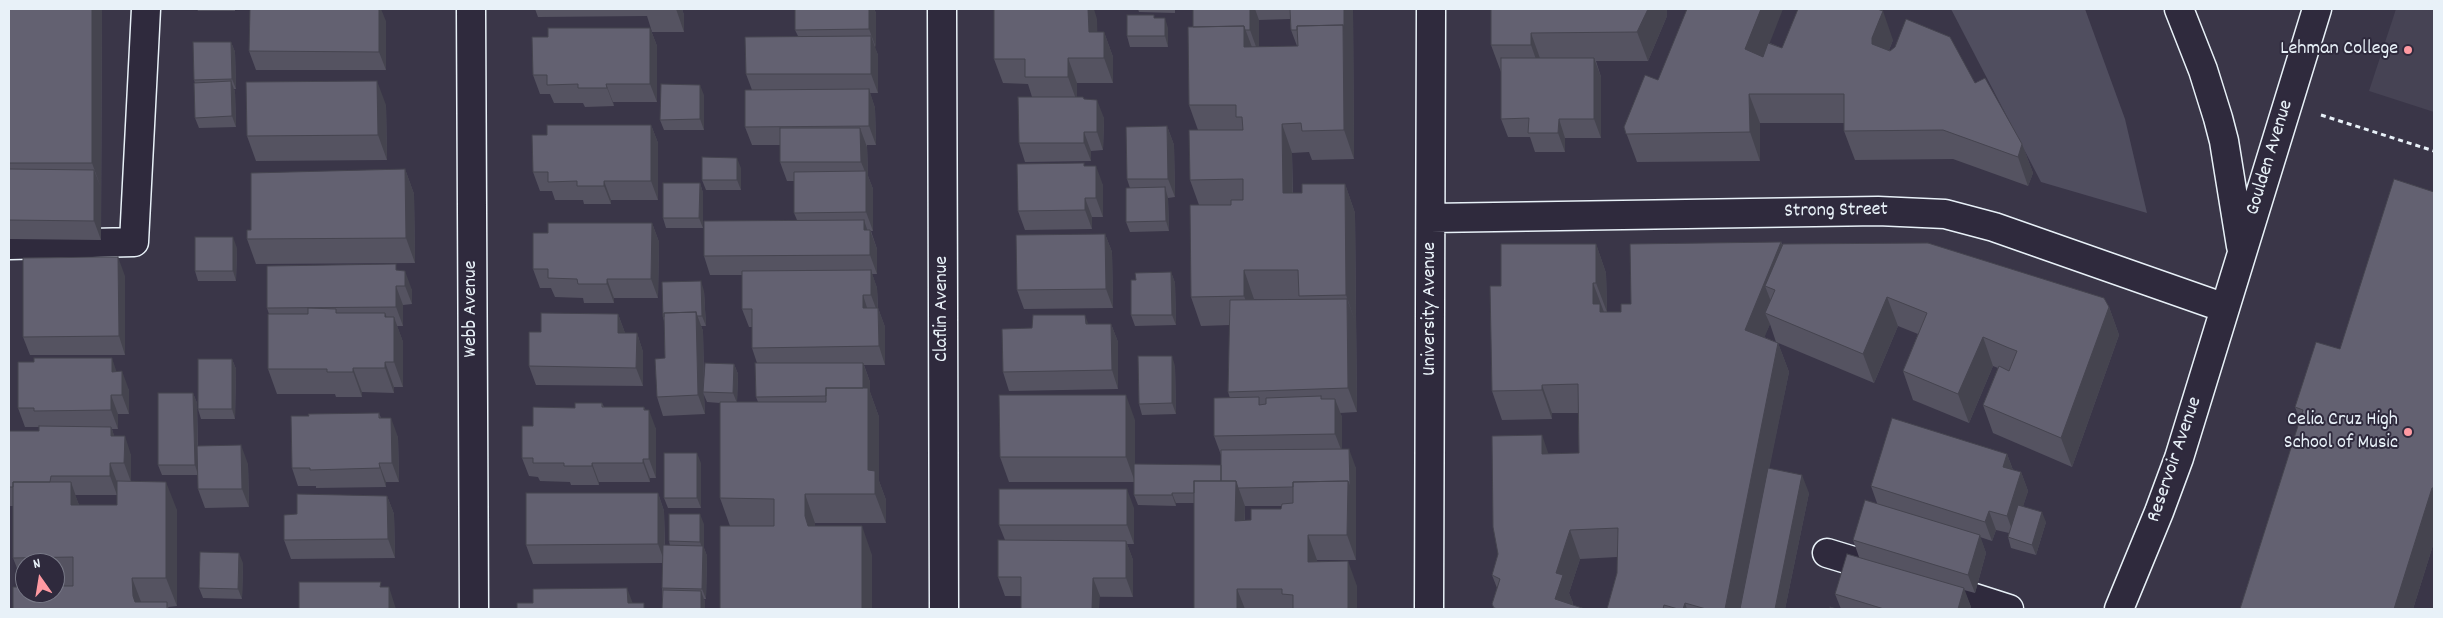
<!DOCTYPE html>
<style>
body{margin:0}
#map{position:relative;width:2443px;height:618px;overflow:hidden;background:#3a3648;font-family:Dekko,sans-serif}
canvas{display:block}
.frame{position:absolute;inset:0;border:10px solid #e8f1f8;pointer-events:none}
.north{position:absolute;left:15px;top:553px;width:50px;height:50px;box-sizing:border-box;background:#2f2a3d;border:1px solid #797a88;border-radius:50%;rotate:347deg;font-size:14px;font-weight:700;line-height:20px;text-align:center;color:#e8f1f8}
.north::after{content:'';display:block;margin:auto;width:18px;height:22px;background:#ff9aa2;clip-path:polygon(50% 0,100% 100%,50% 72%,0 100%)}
</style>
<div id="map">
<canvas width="2443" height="618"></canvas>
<div class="frame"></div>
<div class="north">N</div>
</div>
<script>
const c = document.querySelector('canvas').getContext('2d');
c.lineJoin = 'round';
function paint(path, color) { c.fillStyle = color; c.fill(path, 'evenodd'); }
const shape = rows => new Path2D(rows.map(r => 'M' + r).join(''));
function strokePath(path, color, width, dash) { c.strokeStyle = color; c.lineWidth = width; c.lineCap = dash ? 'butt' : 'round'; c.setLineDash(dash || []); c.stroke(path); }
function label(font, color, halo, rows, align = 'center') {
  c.font = font + ' Dekko,sans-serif'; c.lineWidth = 4; c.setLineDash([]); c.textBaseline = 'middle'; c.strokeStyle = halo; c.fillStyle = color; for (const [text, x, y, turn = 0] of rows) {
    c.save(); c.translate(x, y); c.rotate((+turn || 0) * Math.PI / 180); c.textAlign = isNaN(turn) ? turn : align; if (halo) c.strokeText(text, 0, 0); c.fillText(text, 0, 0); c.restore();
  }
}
const built = shape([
 [2396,9,2434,9,2434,112,2369,91]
]);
const green = shape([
 [1951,9,2085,9,2125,119,2147,213,2041,182]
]);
const path = shape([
 [2321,115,2434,151]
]);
const minor = shape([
 [471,9,474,609],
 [942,9,944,609],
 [2179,9,2203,70,2218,118,2224,141,2241,246],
 [1431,218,1878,211,1945,214,1994,227,2225,308],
 [9,245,134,242,146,9],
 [1827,553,1883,570],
 [1931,584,2009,609],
 [1429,609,1431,9],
 [2119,609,2159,512,2179,458,2317,9]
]);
const wall = shape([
 [9,9,102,9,101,240,9,239],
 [197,9,235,9,235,11,198,11],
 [535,9,682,9,684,15,684,32,652,32,647,16,538,17],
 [795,9,874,9,876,13,875,48,878,55,878,93,870,93,875,108,876,145,867,145,868,176,873,189,873,231,871,231,877,249,877,274,872,274,877,288,878,308,885,327,885,365,864,365,870,382,870,392,879,417,879,481,886,500,886,523,815,523,815,526,872,555,730,526,720,498,720,403,707,402,704,395,705,414,663,416,657,397,665,358,664,321,663,317,704,291,706,326,701,326,703,331,704,380,734,364,738,374,737,402,758,402,756,397,757,363,752,348,752,327,749,327,742,309,742,275,710,275,704,256,797,220,794,213,794,181,787,181,780,162,780,145,752,145,745,127,752,90,746,74,798,36,795,30],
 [1138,9,1175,9,1175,13,1139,12],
 [1193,9,1353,9,1354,159,1312,160,1309,152,1292,153,1293,193,1302,193,1345,184,1355,213,1357,412,1340,413,1342,417,1342,449,1356,468,1356,560,1317,560,1317,562,1357,586,1357,609,1194,609,1194,503,1176,503,1176,506,1138,505,1134,495,1134,482,1009,482,1000,457,1135,420,1135,464,1221,465,1221,455,1214,436,1230,398,1228,392,1230,325,1201,326,1191,297,1199,205,1190,180,1198,130,1189,105,1193,27],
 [1290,19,1291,30,1297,46,1259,47,1259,20],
 [1254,299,1300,299,1300,300,1254,300],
 [1245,506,1282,506,1281,509,1251,520,1245,520],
 [1491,9,1667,9,1667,16,1648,61,1596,61,1601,77,1601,138,1565,138,1565,152,1535,152,1530,137,1508,137,1501,119,1501,72,1491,45],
 [1155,18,1168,28,1168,47,1130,47,1127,36],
 [1097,19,1097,32,1104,32,1113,57,1113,83,1077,83,1077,97,1084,99,1104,118,1103,150,1091,151,1091,161,1025,162,1019,143,1032,97,1028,84,1003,83,994,59],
 [386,21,386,70,256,70,249,51],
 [650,28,657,46,657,102,613,102,614,106,585,107,583,103,554,103,550,94,540,94,533,75,548,37],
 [1893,40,1889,50,1975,83,2022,144,2033,173,2028,186,1953,159,1855,160,1844,131,1844,123,1760,123,1760,161,1637,162,1624,127,1658,80,1770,43,1782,48],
 [231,42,235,52,236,89,234,89,235,92,236,127,199,128,195,118,195,83,194,80],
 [704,95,704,130,664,130,660,120],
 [386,105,387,160,256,161,247,136],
 [651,125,658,143,658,200,611,200,611,204,584,204,583,200,555,200,552,191,540,191,533,172,547,135],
 [1167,126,1174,145,1175,197,1168,198,1169,231,1130,232,1126,222,1130,188,1127,179],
 [1086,166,1103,185,1103,217,1092,217,1092,229,1025,230,1018,211],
 [741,168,741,190,706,190,702,180],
 [405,169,414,194,415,263,256,264,247,239,251,230],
 [700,183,703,193,703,228,666,228,663,218],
 [2434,192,2434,542,2413,609,2240,609,2300,420,2295,407,2340,349],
 [652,223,659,242,658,298,614,298,614,303,584,303,583,298,555,297,551,288,540,288,533,269,548,233],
 [1105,234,1112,252,1113,308,1024,309,1017,290],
 [1781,242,1783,245,2109,307,2119,335,2072,467,1993,433,1983,405,1998,368,1993,366,1969,423,1913,400,1903,371,1918,334,1898,326,1874,383,1776,342,1770,324,1764,337,1778,343,1789,372,1769,468,1809,493,1785,609,1607,609,1617,573,1617,557,1580,559,1569,593,1573,603,1573,605,1585,609,1494,609,1492,604,1497,588,1492,575,1549,454,1579,453,1578,413,1552,413,1552,419,1502,420,1492,391,1501,286,1596,244,1606,273,1607,312,1621,312,1631,304],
 [237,248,236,281,198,281,195,271],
 [398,270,412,290,412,304,403,305,403,326,397,326,403,342,403,387,394,387,394,393,362,392,362,397,336,397,335,394,277,394,268,369,269,314,267,308],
 [1171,272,1175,283,1176,325,1135,326,1131,315,1136,280],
 [125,276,125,355,30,355,23,337],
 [618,314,625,333,637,333,643,352,643,386,536,385,529,366,541,332],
 [1089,324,1111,324,1118,342,1118,389,1009,391,1003,372,1032,328],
 [232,359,236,369,235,419,201,419,198,409],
 [1175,366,1176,414,1142,415,1139,404],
 [117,372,129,390,129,414,118,414,118,429,112,429,114,436,131,455,131,482,177,510,177,606,168,607,169,609,13,609,55,586,55,563,25,563,25,586,24,586,13,558,13,506,9,506,9,431,39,431,39,427,25,427,18,408],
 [75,495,117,495,117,505,79,505],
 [193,393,197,403,198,446,248,464,249,507,205,508,198,489,198,475,162,475,158,465],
 [602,403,604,407,644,407,656,429,656,478,650,478,650,482,599,482,599,485,571,485,570,482,540,481,538,477,529,476,522,458,533,426,575,408],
 [379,413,381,418,398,437,399,482,386,482,386,487,316,488,316,486,298,486,292,468,309,416],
 [2007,454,2013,470,2021,472,2028,491,2023,506,2046,522,2036,555,2011,548,2008,537,2009,533,1996,530,1992,541,1980,537,1986,553,1975,593,1964,590,1971,607,1970,609,1841,609,1835,594,1859,557,1853,540,1877,503,1871,486],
 [701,463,701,508,668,508,664,498],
 [658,493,664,511,665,546,670,546,669,541,704,524,704,548,707,556,706,599,704,599,705,602,705,609,662,609,662,563,533,564,526,545],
 [387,496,394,514,395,558,291,559,284,540,297,514],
 [1134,508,1134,544,1127,544,1133,560,1133,597,1005,596,998,577,1005,540,999,525],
 [243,563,242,599,203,598,199,588]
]);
const shadedWall = shape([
 [92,9,102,9,101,188,92,163],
 [379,9,381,9,386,21,386,70,379,52],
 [676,9,682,9,684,15,684,32],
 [869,9,874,9,876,13,876,48,869,29],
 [1088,9,1094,9,1097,19,1098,57,1089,32],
 [1250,9,1255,9,1259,20,1259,55,1250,30],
 [1344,9,1353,9,1354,159,1344,130,1343,25],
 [1648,9,1667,9,1667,16,1648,61,1637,32],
 [1761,9,1783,9,1756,78,1745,49],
 [1883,11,1893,40,1882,67,1872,44,1872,38],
 [1165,18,1168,28,1168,47,1165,36],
 [1244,26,1255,55,1244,47],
 [650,28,657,46,657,102,650,84],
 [1104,32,1113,57,1113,83,1104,58],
 [1531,33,1541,61,1541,74,1531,45],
 [871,36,878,55,878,93,871,74],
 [231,42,235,52,236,89,232,79],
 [1068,58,1077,83,1077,102,1068,77],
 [1594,58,1601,77,1601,138,1594,119],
 [231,81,235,92,236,127,232,116],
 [377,81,386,105,387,160,378,135],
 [606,84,613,102,614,106,607,88],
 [700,85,704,95,704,130,700,119],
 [869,89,875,108,876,145,869,126],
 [1749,94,1760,123,1760,161,1750,132],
 [1097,100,1104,118,1103,150,1097,132],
 [1559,119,1565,138,1565,152,1558,133],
 [1282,124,1292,153,1293,222,1283,193],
 [651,125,658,143,658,200,651,181],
 [1167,126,1174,145,1175,197,1168,179],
 [860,128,867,147,868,176,873,189,873,231,866,212,866,174,861,162],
 [1084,132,1091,151,1091,161,1084,143],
 [2022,144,2033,173,2028,186,2018,157],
 [737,158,741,168,741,190,737,180],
 [1096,166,1103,185,1103,217,1096,198],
 [405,169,414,194,415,263,406,238],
 [94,170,101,188,101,240,94,221],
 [604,181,611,200,611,204,604,186],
 [700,183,703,193,703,228,699,218],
 [1345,184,1355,213,1356,324,1346,295],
 [1165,187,1168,198,1169,231,1166,221],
 [1085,198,1092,217,1092,229,1085,210],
 [864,220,870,238,870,230,877,249,877,274,870,255,864,230],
 [652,223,659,242,658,298,651,279],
 [1105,234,1112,252,1113,308,1106,289],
 [233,237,237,248,236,281,233,271],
 [1781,242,1792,271,1775,290,1765,286,1775,312,1765,313,1770,324,1756,358,1745,330],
 [1596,244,1606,273,1607,312,1596,283],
 [118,257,125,276,125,355,119,336],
 [871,270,877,288,878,314,871,295],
 [1244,270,1254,299,1255,325,1244,296],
 [405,271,412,290,412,304,405,286],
 [1171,272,1175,283,1176,325,1172,315],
 [607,279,614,298,614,303,607,284],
 [701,281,704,291,706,326,702,316],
 [1593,283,1604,312,1610,333,1593,304],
 [396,286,403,305,403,326,396,307],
 [863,295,869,314,863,308],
 [1887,297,1898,326,1874,383,1863,354],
 [1347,299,1356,324,1357,412,1348,388],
 [2109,307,2119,335,2072,467,2061,438],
 [878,308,885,327,885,365,879,346],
 [696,312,703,331,704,392,703,392,704,395,705,414,698,395],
 [385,313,394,337,394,317,403,342,403,387,394,362,385,317],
 [618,314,625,333,618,333],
 [1085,315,1092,334,1086,324],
 [1111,324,1118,342,1118,389,1112,370],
 [637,333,643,352,643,386,636,368],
 [1983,337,1993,366,1969,423,1958,394],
 [1778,343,1789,372,1741,609,1725,609],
 [1172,356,1175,366,1176,414,1172,403],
 [112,358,118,376,112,372],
 [232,359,236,369,235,419,232,409],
 [385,362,394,387,394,393,385,368],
 [863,363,870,382,870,392,879,417,879,481,886,500,886,523,875,494,868,470,863,396],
 [734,364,738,374,737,403,733,393],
 [353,368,362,392,362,397,353,372],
 [122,371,129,390,129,414,122,395],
 [1542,385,1552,413,1552,419,1542,390],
 [193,393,197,403,198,475,195,465],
 [111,395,118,414,118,429,111,410],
 [1126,395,1135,420,1135,482,1126,457],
 [1335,399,1342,417,1342,452,1335,434],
 [644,407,649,423,649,410,656,429,656,478,649,459],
 [391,418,398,437,399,482,392,463],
 [111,427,118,446,111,436],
 [1542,435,1552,464,1542,454],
 [125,436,131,455,131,482,124,463],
 [241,445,248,464,249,507,242,489],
 [1349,449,1356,468,1356,560,1347,535,1348,481],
 [697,453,701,463,701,508,697,498],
 [2007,454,2014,473,2003,467],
 [643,459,650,478,650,482,643,463],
 [110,463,117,482,117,495,110,476],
 [379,463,386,482,386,487,380,468],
 [592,463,599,482,599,485,592,466],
 [2021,472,2028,491,2014,535,2007,516],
 [1802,475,1809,493,1785,609,1775,609],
 [1236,481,1245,506,1244,545,1235,521],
 [71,482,81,511,71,505],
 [166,482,177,510,177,606,166,578],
 [2432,488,2434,494,2434,542,2413,609,2394,609],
 [1127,489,1134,508,1134,544,1127,525],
 [658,493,664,511,665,563,658,544],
 [1172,493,1176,503,1176,506,1172,495],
 [805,494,815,523,815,545,808,526,805,516],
 [387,496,394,514,395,558,388,539],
 [1989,511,1996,530,1992,541,1985,522],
 [2042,512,2046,522,2036,555,2032,545],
 [700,514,704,524,704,548,707,556,706,599,702,589,703,550,700,542],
 [862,526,872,555,872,609,862,609],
 [1570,530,1580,559,1569,593,1573,603,1571,609,1555,599,1556,573],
 [1308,535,1317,560,1317,587,1308,562],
 [1980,535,1986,553,1975,593,1968,575],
 [1126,541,1133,560,1133,597,1126,578],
 [239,553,243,563,242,599,238,589],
 [1348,561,1357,586,1357,609,1348,609],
 [132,578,143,607,137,609,133,596],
 [1093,578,1100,596,1099,609,1092,609],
 [389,587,395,606,396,609,389,609],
 [627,588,635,609,628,603],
 [1964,588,1971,607,1970,609,1958,609],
 [1237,589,1245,609,1237,609],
 [701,591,705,602,705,609,701,609],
 [1685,603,1687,609,1683,609]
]);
const building = shape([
 [9,9,92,9,92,163,9,163,9,9],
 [250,9,379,9,379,52,249,51,250,9],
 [795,9,869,9,869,29,795,30,795,9],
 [994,9,1088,9,1089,32,1104,32,1104,58,1068,58,1068,77,1025,77,1025,59,994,59,994,9],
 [1193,9,1250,9,1250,30,1245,30,1244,26,1193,27,1193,9],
 [1290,9,1344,9,1344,29,1343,25,1297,26,1297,30,1291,30,1290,9],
 [1491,9,1648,9,1637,32,1531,33,1531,45,1491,45,1491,9],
 [1687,9,1761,9,1745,49,1763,57,1768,43,1782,48,1798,9,1877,9,1883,11,1872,38,1872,44,1890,51,1895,47,1906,19,1950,37,1975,83,1985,78,2022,144,2018,157,1943,130,1844,131,1844,94,1749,94,1750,132,1626,134,1624,127,1645,75,1658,80,1687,9],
 [1127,15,1154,15,1154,18,1165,18,1165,36,1127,36,1127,15],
 [1343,25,1344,130,1302,131,1301,123,1282,124,1283,193,1302,193,1302,184,1345,184,1346,295,1299,296,1298,270,1244,270,1244,296,1191,297,1190,205,1231,205,1231,200,1243,200,1243,179,1190,180,1189,130,1243,130,1242,117,1236,117,1236,105,1189,105,1188,27,1244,26,1244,47,1298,46,1297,26,1343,25],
 [548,28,650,28,650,84,606,84,607,88,578,88,578,84,547,85,547,75,533,75,532,37,548,37,548,28],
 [871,36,871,74,746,74,745,37,871,36],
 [193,42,231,42,232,79,194,80,193,42],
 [1501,58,1594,58,1594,119,1559,119,1558,133,1528,133,1529,118,1501,119,1501,58],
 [231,81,232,116,195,118,194,83,231,81],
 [377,81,378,135,247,136,246,82,377,81],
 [661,84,700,85,700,119,660,120,661,84],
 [869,89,869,126,745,127,745,90,869,89],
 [1018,97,1083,97,1084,99,1097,100,1097,132,1084,132,1084,143,1019,143,1018,97],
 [547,125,651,125,651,181,604,181,604,186,577,186,577,181,548,182,548,172,533,172,532,135,547,135,547,125],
 [1167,126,1168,179,1127,179,1126,127,1167,126],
 [780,128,860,128,861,162,780,162,780,128],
 [702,157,737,158,737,180,702,180,702,157],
 [1084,163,1084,166,1096,166,1096,198,1085,198,1085,210,1018,211,1017,164,1084,163],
 [9,169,94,170,94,221,9,220,9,169],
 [405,169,406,238,247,239,247,230,251,230,251,173,405,169],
 [866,171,866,212,794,213,794,172,866,171],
 [2394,179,2434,192,2434,488,2432,488,2394,609,2240,609,2303,410,2295,407,2316,342,2340,349,2394,179],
 [663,183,700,183,699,218,663,218,663,183],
 [1165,187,1166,221,1126,222,1126,188,1165,187],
 [864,220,864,230,870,230,870,255,704,256,704,221,864,220],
 [548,223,652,223,651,279,607,279,607,284,578,284,577,279,548,278,548,269,533,269,533,233,548,233,548,223],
 [1105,234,1106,289,1017,290,1016,235,1105,234],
 [195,237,233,237,233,271,195,271,195,237],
 [1781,242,1745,330,1778,343,1725,609,1706,609,1685,603,1683,609,1678,609,1664,605,1663,609,1607,609,1617,573,1618,528,1570,530,1556,573,1563,575,1555,599,1585,609,1498,609,1494,608,1492,604,1500,579,1492,575,1498,554,1493,527,1492,436,1542,435,1542,454,1579,453,1578,384,1542,385,1542,390,1492,391,1490,286,1501,286,1501,244,1596,244,1596,283,1593,283,1593,304,1600,304,1600,312,1621,312,1621,304,1631,304,1630,244,1781,242],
 [1928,243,2104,298,2109,307,2061,438,1983,405,1999,366,2009,371,2017,351,2009,348,1983,337,1958,394,1903,371,1927,313,1887,297,1863,354,1765,313,1775,290,1765,286,1783,244,1928,243],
 [118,257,119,336,23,337,23,258,118,257],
 [396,264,396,270,405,271,405,286,396,286,396,307,267,308,267,266,396,264],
 [871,270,871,295,863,295,863,308,878,308,879,346,752,348,752,309,742,309,742,271,871,270],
 [1171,272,1172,315,1131,315,1131,280,1136,280,1135,273,1171,272],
 [701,281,702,316,697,316,696,312,664,313,664,317,663,317,662,282,701,281],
 [1347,299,1348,388,1228,392,1230,300,1347,299],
 [308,308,336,309,336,313,385,313,385,317,394,317,394,362,385,362,385,368,353,368,353,372,327,372,327,369,268,369,268,314,308,314,308,308],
 [696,312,698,395,657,397,655,359,665,358,664,313,696,312],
 [541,313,618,314,618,333,637,333,636,368,529,366,529,332,541,332,541,313],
 [1033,315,1085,315,1086,324,1111,324,1112,370,1003,372,1002,329,1032,328,1033,315],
 [1138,356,1172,356,1172,403,1139,404,1138,356],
 [34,358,112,358,112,372,122,371,122,395,111,395,111,410,34,411,34,408,18,408,18,362,34,362,34,358],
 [198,359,232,359,232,409,198,409,198,359],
 [705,363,734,364,733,393,703,392,705,363],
 [755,363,863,363,863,388,826,388,826,396,756,397,755,363],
 [826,388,868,388,868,470,875,471,875,494,805,494,805,516,808,526,862,526,862,609,720,609,720,526,774,526,774,499,720,498,720,402,826,402,826,388],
 [158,393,193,393,195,465,158,465,158,393],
 [999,395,1126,395,1126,457,1000,457,999,395],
 [1321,396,1321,399,1335,399,1335,434,1214,436,1214,398,1259,397,1259,405,1266,404,1266,398,1321,396],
 [575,403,602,403,602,407,644,407,644,410,649,410,649,459,643,459,643,463,592,463,592,466,564,466,564,463,533,463,533,458,522,458,522,426,533,426,533,407,575,408,575,403],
 [379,413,379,418,391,418,392,463,379,463,380,468,310,470,310,468,292,468,291,416,309,416,308,414,379,413],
 [1892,418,2007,454,2003,467,2021,472,2007,516,1989,511,1985,522,1871,486,1892,418],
 [39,426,111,427,111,436,125,436,124,463,110,463,110,476,51,476,50,482,13,482,13,487,9,487,9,431,39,431,39,426],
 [241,445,242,489,198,489,197,446,241,445],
 [1349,449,1350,487,1348,481,1293,482,1293,487,1238,488,1236,481,1221,481,1221,450,1349,449],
 [664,453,697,453,697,498,664,498,664,453],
 [1134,464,1221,465,1221,481,1194,481,1194,493,1172,493,1172,495,1134,495,1134,464],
 [1768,468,1802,475,1775,609,1740,609,1768,468],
 [117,481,166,482,166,578,132,578,133,596,135,602,167,602,167,609,13,609,13,587,25,587,25,593,55,593,55,586,73,586,73,557,13,558,13,482,71,482,71,505,117,505,117,481],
 [1194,481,1236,481,1235,521,1251,520,1251,509,1281,509,1282,504,1293,503,1293,482,1348,481,1347,535,1308,535,1308,562,1348,561,1348,609,1293,609,1293,595,1282,594,1282,589,1237,589,1237,609,1194,609,1194,481],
 [999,489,1127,489,1127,525,999,525,999,489],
 [526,493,658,493,658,544,526,545,526,493],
 [297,494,387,496,388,539,284,540,284,515,297,514,297,494],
 [1865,500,1980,535,1968,575,1853,540,1865,500],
 [2018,505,2042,512,2032,545,2008,537,2018,505],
 [669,514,700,514,700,542,669,541,669,514],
 [998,540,1126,541,1126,578,1093,578,1092,609,1021,609,1021,577,998,577,998,540],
 [663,545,703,546,702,589,662,588,663,545],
 [200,552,239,553,238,589,199,588,200,552],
 [1847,554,1964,588,1958,609,1884,609,1835,594,1847,554],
 [299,582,381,582,380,587,389,587,389,609,299,609,299,582],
 [627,588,628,603,644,603,644,609,517,609,517,603,533,603,533,589,627,588],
 [663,590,701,591,701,609,662,609,663,590],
 [1830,607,1837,609,1830,609,1830,607]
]);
const markers = [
 [2408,50,5,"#ff9aa2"],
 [2408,432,5,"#ff9aa2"]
];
const poiNames = [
 ["Lehman College",2398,50],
 ["Celia Cruz High",2398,421],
 ["School of Music",2398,444]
];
const streetNames = [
 ["Goulden Avenue",2271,158,-73],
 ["Strong Street",1836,212,-1],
 ["Webb Avenue",472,309,-90],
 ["Claflin Avenue",943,309,-90],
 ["University Avenue",1431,309,-90],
 ["Reservoir Avenue",2176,460,-71]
];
paint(built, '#464354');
paint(green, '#504e5f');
strokePath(minor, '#e8f1f8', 31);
strokePath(path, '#e8f1f8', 3, [5, 4]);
strokePath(minor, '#2f2a3d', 28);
paint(wall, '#555361');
paint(shadedWall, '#45444f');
paint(building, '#636171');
strokePath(building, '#45444f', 1);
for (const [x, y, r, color] of markers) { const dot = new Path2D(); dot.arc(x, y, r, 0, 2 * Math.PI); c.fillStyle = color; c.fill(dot); strokePath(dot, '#2f2a3d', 2); }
label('20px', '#e8f1f8', '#2f2a3d', poiNames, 'right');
label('20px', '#e8f1f8', '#2f2a3d', streetNames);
</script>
